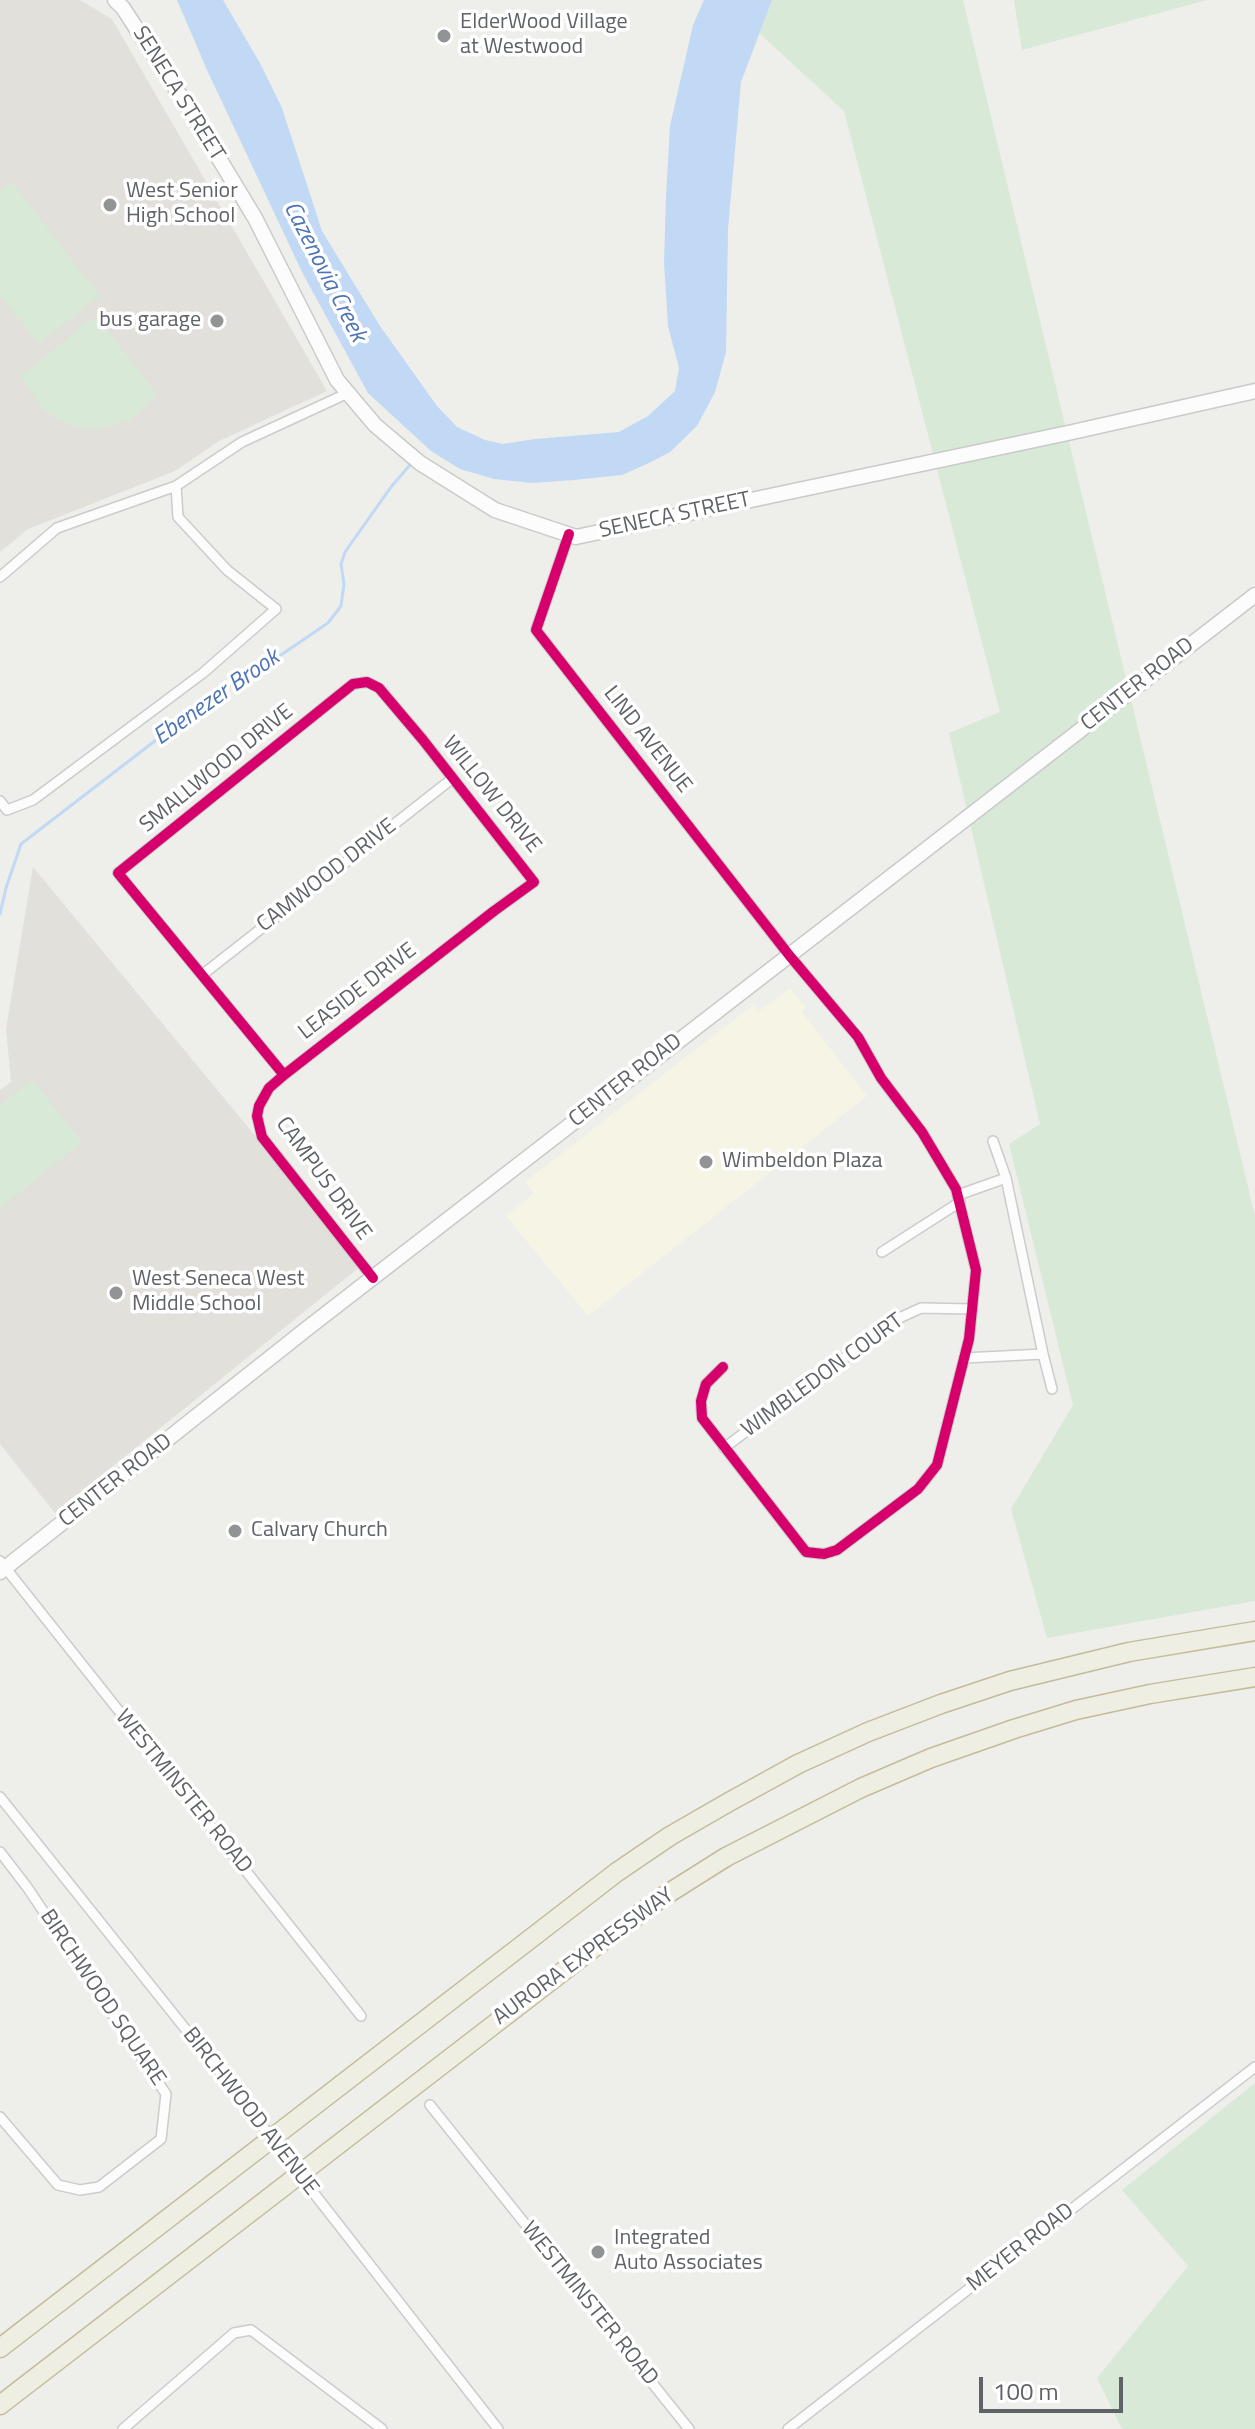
<!DOCTYPE html>
<style>
body{margin:0}
#map{position:relative;width:1255px;height:2429px;overflow:hidden;background:#eeeeea;font-family:"Titillium Web",sans-serif}
canvas{display:block}
.scale{position:absolute;left:979px;top:2377px;width:144px;height:36px;box-sizing:border-box;border:4px solid #5f6267;border-top:0;padding-left:10px;font-size:24px;line-height:28px;white-space:nowrap;color:#5f6267;-webkit-text-stroke:6px #fff;paint-order:stroke}
</style>
<div id="map">
<canvas width="1255" height="2429"></canvas>
<div class="scale">100 m</div>
</div>
<script>
const c = document.querySelector('canvas').getContext('2d');
c.lineJoin = 'round';
function paint(path, color) { c.fillStyle = color; c.fill(path, 'evenodd'); }
const shape = rows => new Path2D(rows.map(r => 'M' + r).join(''));
function strokePath(path, color, width, dash) { c.strokeStyle = color; c.lineWidth = width; c.lineCap = dash ? 'butt' : 'round'; c.setLineDash(dash || []); c.stroke(path); }
function label(font, color, halo, rows, align = 'center') {
  c.font = font + ' "Titillium Web",sans-serif'; c.lineWidth = 7; c.setLineDash([]); c.textBaseline = 'middle'; c.strokeStyle = halo; c.fillStyle = color; for (const [text, x, y, turn = 0] of rows) {
    c.save(); c.translate(x, y); c.rotate((+turn || 0) * Math.PI / 180); c.textAlign = isNaN(turn) ? turn : align; if (halo) c.strokeText(text, 0, 0); c.fillText(text, 0, 0); c.restore();
  }
}
const commercial = shape([
 [790,988,806,1007,802,1012,867,1096,588,1316,506,1216,534,1193,525,1182,753,1005,759,1011]
]);
const education = shape([
 [0,0,80,0,112,19,327,391,219,441,175,471,28,529,0,552],
 [33,867,362,1265,55,1513,0,1444,0,1090,11,1082,6,1029]
]);
const green = shape([
 [772,0,963,0,1255,1216,1255,1601,1047,1638,1011,1509,1073,1405,1009,1144,1040,1124,949,733,1000,712,844,111,759,33],
 [1014,0,1207,0,1022,50],
 [12,182,100,296,38,344,0,295,0,191],
 [91,319,100,321,157,394,131,420,97,429,81,428,60,421,41,408,21,376],
 [32,1079,82,1142,0,1208,0,1105],
 [1255,2083,1255,2429,1122,2429,1097,2378,1188,2266,1122,2190]
]);
const water = shape([
 [177,0,223,0,260,63,282,108,322,231,380,326,437,406,457,427,485,440,503,444,535,439,619,432,648,416,675,391,679,368,668,326,664,263,666,196,670,126,693,25,704,0,772,0,741,82,728,229,726,352,715,392,697,426,670,452,651,462,622,475,574,480,532,483,494,479,460,469,431,451,368,393,303,274,207,70]
]);
const stream = shape([
 [0,914,6,888,21,844,221,690,247,678,328,623,341,606,344,584,341,564,345,552,391,487,410,465]
]);
const street = shape([
 [569,534,536,630,789,955,858,1037,881,1078,922,1132,956,1189,976,1270,969,1339,937,1465,918,1489,837,1550,824,1554,806,1552,702,1418,701,1401,706,1384,723,1367],
 [0,577,57,528,176,486,242,442,348,393],
 [0,801,7,810,33,800,203,673,276,609,227,570,178,517,176,486],
 [202,975,453,778],
 [284,1075,118,873,353,684,367,682,379,688,423,740,534,882,494,911,284,1075,269,1088,259,1106,257,1116,262,1137,373,1278],
 [993,1141,1006,1178],
 [958,1195,1006,1178,1043,1354,964,1358],
 [882,1252,960,1202],
 [1043,1354,1052,1389],
 [724,1448,895,1320,921,1308,972,1309],
 [0,1561,361,2016],
 [0,1797,247,2106],
 [0,1852,27,1887,166,2094,161,2139,99,2187,80,2190,58,2185,0,2117],
 [430,2105,689,2429],
 [320,2201,498,2429],
 [123,2429,234,2333,251,2330,382,2429],
 [788,2429,1255,2067]
]);
const secondary = shape([
 [115,0,123,8,189,109,255,218,337,380,375,425,420,463,495,510,576,537,1068,433,1255,391],
 [0,1572,309,1327,1255,595]
]);
const highway = shape([
 [0,2348,617,1872,670,1836,729,1802,798,1764,868,1732,941,1704,1010,1681,1129,1652,1255,1631],
 [0,2405,596,1946,661,1898,726,1857,861,1788,931,1758,1014,1729,1076,1710,1150,1694,1255,1677]
]);
const streetBridge = shape([
 [247,2106,320,2201]
]);
const cycleway = shape([
 [569,534,536,630,789,955,858,1037,881,1078,922,1132,956,1189,976,1270,969,1339,937,1465,918,1489,837,1550,824,1554,806,1552,702,1418,701,1401,706,1384,723,1367],
 [284,1075,118,873,353,684,367,682,379,688,423,740,534,882,494,911,284,1075,269,1088,259,1106,257,1116,262,1137,373,1278]
]);
const markers = [
 [444,36,8,"#919395"],
 [110,205,8,"#919395"],
 [217,321,8,"#919395"],
 [706,1162,8,"#919395"],
 [116,1293,8,"#919395"],
 [235,1531,8,"#919395"],
 [598,2252,8,"#919395"]
];
const poiNames = [
 ["ElderWood Village",460,23],
 ["at Westwood",460,48],
 ["West Senior",126,192],
 ["High School",126,217],
 ["bus garage",201,321,"right"],
 ["Wimbeldon Plaza",722,1162],
 ["West Seneca West",132,1280],
 ["Middle School",132,1305],
 ["Calvary Church",251,1531],
 ["Integrated",614,2239],
 ["Auto Associates",614,2264]
];
const streetNames = [
 ["SENECA STREET",178,94,58],
 ["SENECA STREET",675,516,-12],
 ["CENTER ROAD",1138,685,-38],
 ["LIND AVENUE",647,740,52],
 ["SMALLWOOD DRIVE",217,769,-39],
 ["WILLOW DRIVE",491,795,51],
 ["CAMWOOD DRIVE",327,876,-38],
 ["LEASIDE DRIVE",358,992,-38],
 ["CENTER ROAD",626,1081,-38],
 ["CAMPUS DRIVE",323,1179,54],
 ["WIMBLEDON COURT",823,1376,-36],
 ["CENTER ROAD",116,1481,-38],
 ["WESTMINSTER ROAD",183,1792,51],
 ["AURORA EXPRESSWAY",584,1957,-36],
 ["BIRCHWOOD SQUARE",102,1998,56],
 ["BIRCHWOOD AVENUE",250,2112,52],
 ["MEYER ROAD",1021,2248,-38],
 ["WESTMINSTER ROAD",589,2304,51]
];
const waterNames = [
 ["Cazenovia Creek",324,272,63],
 ["Ebenezer Brook",217,698,-35]
];
paint(commercial, '#f6f4e5');
paint(education, '#e1e0da');
paint(green, '#d8e9d8');
paint(water, '#c1d9f4');
strokePath(stream, '#c1d9f4', 3);
strokePath(street, '#cbcccb', 12);
strokePath(secondary, '#cacaca', 17);
strokePath(highway, '#c4bc99', 21);
strokePath(street, '#fcfcfc', 9);
strokePath(secondary, '#fcfcfc', 14);
strokePath(highway, '#efeee3', 18);
strokePath(streetBridge, '#cbcccb', 12, []);
strokePath(streetBridge, '#fcfcfc', 9);
strokePath(cycleway, '#d6006c', 10);
for (const [x, y, r, color] of markers) { const dot = new Path2D(); dot.arc(x, y, r, 0, 2 * Math.PI); c.fillStyle = color; c.fill(dot); strokePath(dot, '#fff', 3); }
label('22px', '#5f6267', '#fff', poiNames, 'left');
label('22px', '#5f6267', '#fff', streetNames);
label('italic 24px', '#4e74b4', '#fff', waterNames);
</script>
